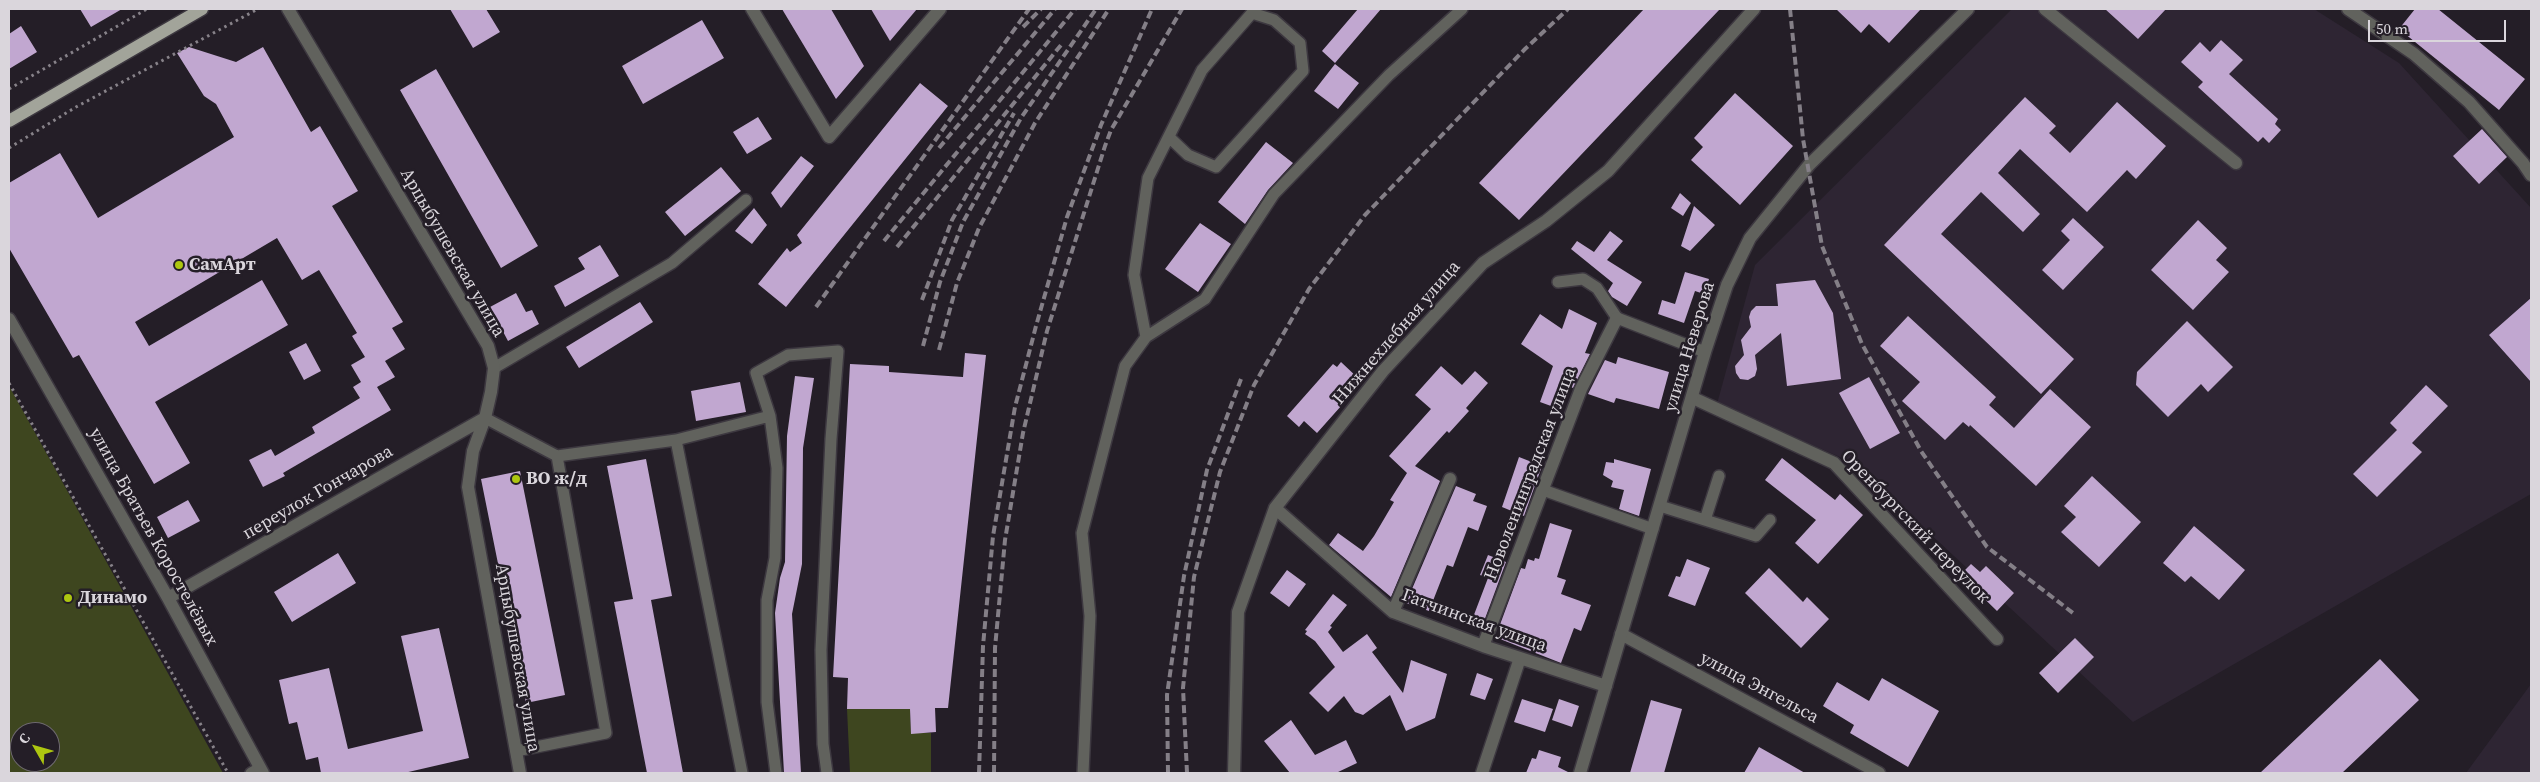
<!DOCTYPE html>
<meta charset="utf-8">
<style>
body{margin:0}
#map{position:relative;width:2540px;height:782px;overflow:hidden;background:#241e27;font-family:"Source Serif 4",serif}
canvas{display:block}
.frame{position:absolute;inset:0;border:10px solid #dad6dc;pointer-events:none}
.north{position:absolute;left:10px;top:722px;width:50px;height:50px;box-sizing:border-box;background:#241e27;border:1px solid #6d686f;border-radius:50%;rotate:308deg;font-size:14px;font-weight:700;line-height:20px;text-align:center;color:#dad6dc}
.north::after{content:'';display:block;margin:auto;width:18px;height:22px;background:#adc610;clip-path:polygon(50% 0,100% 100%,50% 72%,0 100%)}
.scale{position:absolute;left:2368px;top:20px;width:138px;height:22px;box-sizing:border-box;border:2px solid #dad6dc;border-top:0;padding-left:6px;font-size:15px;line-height:18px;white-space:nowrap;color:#dad6dc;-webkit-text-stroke:4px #241e27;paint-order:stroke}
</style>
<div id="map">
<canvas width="2540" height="782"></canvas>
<div class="frame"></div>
<div class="north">С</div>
<div class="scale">50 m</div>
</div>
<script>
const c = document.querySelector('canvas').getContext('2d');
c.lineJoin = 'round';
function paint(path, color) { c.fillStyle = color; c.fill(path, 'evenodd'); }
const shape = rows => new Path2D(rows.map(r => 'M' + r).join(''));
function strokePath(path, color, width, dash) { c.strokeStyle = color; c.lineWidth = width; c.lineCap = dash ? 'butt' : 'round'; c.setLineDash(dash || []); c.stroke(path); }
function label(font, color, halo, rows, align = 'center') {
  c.font = font + ' "Source Serif 4",serif'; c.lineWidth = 5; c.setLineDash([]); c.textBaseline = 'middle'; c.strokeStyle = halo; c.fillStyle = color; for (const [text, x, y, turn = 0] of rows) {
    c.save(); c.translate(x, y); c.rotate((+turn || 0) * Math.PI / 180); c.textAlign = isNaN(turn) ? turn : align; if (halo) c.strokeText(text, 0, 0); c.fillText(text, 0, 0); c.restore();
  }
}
const built = shape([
 [2012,9,2314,9,2399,63,2531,208,2531,494,2133,722,1885,492,1840,457,1717,404,1755,265],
 [2531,684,2531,773,2466,773]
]);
const green = shape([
 [9,386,53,465,223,773,9,773],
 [20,732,50,732,50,762,20,762],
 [847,709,910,709,911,733,931,733,931,773,850,773]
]);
const building = shape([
 [80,9,122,9,91,27],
 [450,9,486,9,500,32,473,48],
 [782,9,831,9,864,66,836,99],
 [871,9,917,9,890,41],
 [1358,9,1381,9,1335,63,1322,51],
 [1644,9,1720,9,1519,220,1479,183],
 [1836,9,1921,9,1889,43,1869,24,1861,33],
 [2105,9,2166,9,2138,39],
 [2415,9,2438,9,2525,79,2499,110,2399,29],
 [702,20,724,58,643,104,622,66],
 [21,26,37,52,9,69,9,34],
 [2221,40,2243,60,2229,74,2278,119,2275,124,2281,130,2269,143,2263,137,2258,142,2198,87,2203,82,2181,62,2200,42,2210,52],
 [189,47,236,62,263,47,311,132,320,126,358,191,332,206,403,322,392,328,405,349,385,361,395,377,377,387,391,410,283,473,285,476,263,487,249,460,271,449,275,456,315,433,312,427,360,398,353,387,361,382,351,365,365,357,352,336,357,333,319,270,302,280,277,238,135,322,149,346,262,280,288,325,155,402,190,463,154,484,79,355,73,358,9,248,9,183,60,153,98,218,234,137,216,104,204,96,177,53],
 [1335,64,1359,83,1338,109,1314,91],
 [436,69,538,246,501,268,400,90],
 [920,83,948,106,786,307,758,284,787,248,790,252,802,243,797,235],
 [1735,93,1793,146,1740,205,1691,160,1703,147,1694,138],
 [2025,97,2056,126,2049,133,2070,153,2117,102,2166,146,2136,179,2127,170,2087,212,2020,149,1998,173,2040,214,2023,232,1981,192,1941,234,2074,359,2041,394,1884,245],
 [758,117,772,139,747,154,733,132],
 [2482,129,2507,157,2479,184,2453,156],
 [1266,142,1293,163,1268,190,1245,224,1218,202],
 [801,156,814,166,781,208,771,193],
 [721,167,741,191,685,236,665,212],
 [1680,193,1691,203,1683,216,1671,208],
 [1694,206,1715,225,1690,251,1681,246],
 [754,208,767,225,752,244,735,231],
 [2073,218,2104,247,2063,290,2042,270,2070,240,2061,231],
 [2198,220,2227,248,2216,260,2229,272,2193,310,2151,270],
 [1200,223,1231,244,1198,292,1165,269],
 [1610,231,1623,241,1607,260,1642,282,1627,306,1612,297,1608,291,1613,283,1571,249,1577,241,1594,252],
 [600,245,619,276,565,307,554,286,585,269,578,258],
 [1685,272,1709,279,1704,294,1695,291,1684,323,1658,314,1662,300,1675,304],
 [1815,280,1833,313,1841,379,1787,386,1781,333,1755,355,1757,369,1755,376,1748,380,1740,379,1736,373,1735,366,1744,355,1741,340,1751,327,1749,317,1751,311,1756,306,1778,306,1776,284],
 [516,293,526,312,532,310,539,324,508,341,490,307],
 [2531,298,2531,382,2489,335],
 [640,302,653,322,579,368,566,347],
 [1569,309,1597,323,1585,353,1590,354,1573,388,1571,387,1562,410,1540,402,1553,366,1521,344,1540,314,1562,329],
 [1908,316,1996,397,1989,405,2014,428,2050,389,2091,427,2036,486,1970,425,1969,427,1963,422,1945,440,1902,401,1920,382,1880,346],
 [2187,321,2233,367,2208,392,2201,384,2168,417,2136,385,2137,372],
 [306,343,321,371,304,380,289,352],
 [965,353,986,355,948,708,935,708,936,732,911,734,910,709,847,709,848,678,833,677,850,364,889,366,889,372,963,377],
 [1618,357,1669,372,1659,409,1616,398,1614,403,1588,394,1605,360,1616,364],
 [1341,362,1359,379,1355,384,1358,387,1317,433,1304,421,1299,427,1287,416,1333,364,1337,367],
 [1441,366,1462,385,1475,371,1488,383,1466,408,1469,411,1449,433,1447,431,1415,466,1440,481,1391,597,1329,545,1338,533,1363,551,1374,536,1394,502,1390,500,1407,473,1389,456,1431,409,1415,395],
 [795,376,814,378,803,448,802,564,792,614,801,773,784,773,775,613,780,578,785,562,787,436],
 [1869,377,1900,433,1870,449,1839,393],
 [740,382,746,412,696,421,691,391],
 [2426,385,2448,406,2412,443,2422,452,2377,497,2353,474,2397,430,2390,423],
 [1519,457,1542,466,1524,516,1502,507],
 [1782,458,1835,500,1840,494,1863,515,1818,564,1795,543,1816,520,1765,480],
 [646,459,672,596,651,600,683,773,647,773,614,602,633,599,607,466],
 [1614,459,1651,469,1639,516,1619,509,1624,490,1611,487,1613,481,1603,475,1606,462,1614,463],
 [520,471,565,695,526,703,481,479],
 [2092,476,2141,522,2099,567,2061,532,2076,517,2064,506],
 [1456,486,1476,494,1473,501,1487,506,1478,531,1468,527,1453,567,1447,565,1429,611,1406,603],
 [188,500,200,521,168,538,157,517],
 [1550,523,1572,530,1557,577,1566,580,1561,594,1591,605,1581,631,1574,628,1561,663,1500,639,1502,632,1498,630,1521,568,1525,569,1528,559,1534,561,1535,558,1539,559],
 [2194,526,2245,570,2219,600,2191,576,2185,582,2163,563],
 [338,553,356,583,292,622,274,592],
 [1488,555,1506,562,1483,624,1472,620,1488,578,1480,575],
 [1687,559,1710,568,1695,606,1668,596,1676,576,1680,577],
 [1971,564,1980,572,1986,566,2014,593,1997,611,1960,575],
 [1769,568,1803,602,1807,597,1829,619,1801,648,1745,593],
 [1287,570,1306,584,1289,607,1270,593],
 [1333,594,1347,605,1330,626,1332,627,1328,632,1343,652,1367,634,1377,648,1372,652,1403,693,1411,660,1447,674,1435,718,1406,731,1390,695,1363,715,1355,712,1344,696,1328,712,1309,693,1335,667,1315,641,1305,634,1307,631,1305,630],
 [439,628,469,758,404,773,321,773,318,757,306,760,297,722,289,724,279,680,329,668,348,749,423,731,401,636],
 [2075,638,2094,657,2058,693,2039,673],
 [2380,659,2419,700,2342,773,2260,773],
 [1477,673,1493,679,1485,700,1470,695],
 [1882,678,1939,711,1908,767,1850,733,1854,725,1823,706,1837,682,1869,701],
 [1522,699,1553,709,1545,732,1514,722],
 [1559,699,1579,706,1572,727,1552,720],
 [1651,700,1682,709,1664,773,1630,773],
 [1291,720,1315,755,1346,740,1357,763,1336,773,1290,773,1264,741],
 [1759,747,1805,773,1744,773],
 [1539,750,1561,757,1558,767,1570,773,1526,773,1532,758,1536,759]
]);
const path = shape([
 [9,89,147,9],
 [9,148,76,107,258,9],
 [9,383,228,773]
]);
const service = shape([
 [1558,282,1583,279,1597,288,1617,318,1705,352],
 [1146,337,1134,275,1148,178,1202,70,1252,13,1274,20,1300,43,1303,71,1216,167,1188,155,1169,137],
 [494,368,672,263,746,200],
 [485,418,557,456,676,440,770,416],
 [676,440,742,773],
 [1543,490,1653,529],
 [1660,506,1756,536,1770,520],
 [1705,520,1719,476],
 [516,751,606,733,557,456],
 [251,773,260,768],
 [776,773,767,702,767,600,775,558,777,468,770,416,756,373,788,355,838,351,831,439,821,650,823,744,827,773],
 [1083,773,1090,616,1082,533,1125,366,1146,337,1205,299,1274,194,1389,75,1462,9]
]);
const minor = shape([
 [288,9,488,346,494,368,491,392,485,418,473,451,468,487,520,773],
 [752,9,829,137,940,9],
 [2045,9,2236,163],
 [2348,9,2414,54,2469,102,2523,163,2531,175],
 [9,319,168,598,263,773],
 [1693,398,1834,463,1997,639],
 [1275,508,1393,612,1483,646,1606,686],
 [168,598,485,418],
 [1393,612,1450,479],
 [1621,634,1879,773],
 [1483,646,1581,389,1617,318],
 [1234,773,1238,612,1275,508,1383,371,1483,263,1546,221,1608,171,1754,9],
 [1482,773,1520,658]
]);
const tertiary = shape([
 [1580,773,1705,352,1727,285,1750,238,1809,165,1968,9]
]);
const primary = shape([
 [9,121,202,9]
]);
const rail = shape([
 [1790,9,1803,139,1822,246,1862,344,1921,451,1987,547,2073,613],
 [1023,27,1041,9],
 [939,148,1055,9],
 [884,241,1075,9],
 [897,247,1061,45],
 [922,300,952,220,1014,113],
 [816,307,1029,9],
 [923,346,940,282,963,222,1021,118,1096,9],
 [939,350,957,283,979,228,1035,123,1109,9],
 [979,773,983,646,993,536,1015,407,1036,326,1067,217,1101,125,1152,9],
 [994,773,995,648,1005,540,1023,433,1047,331,1105,146,1111,130,1182,9],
 [1168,773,1167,695,1184,576,1207,470,1241,379],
 [1187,773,1183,688,1194,577,1220,472,1254,385,1309,289,1365,215,1525,49,1568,9]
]);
const markers = [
 [179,265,5,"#adc610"],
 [516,479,5,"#adc610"],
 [68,598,5,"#adc610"]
];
const streetNames = [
 ["Арцыбушевская улица",452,253,60],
 ["Нижнехлебная улица",1397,333,-49],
 ["улица Неверова",1690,347,-73],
 ["Новоленинградская улица",1531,474,-69],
 ["переулок Гончарова",318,493,-30],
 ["Оренбургский переулок",1915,527,46],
 ["улица Братьев Коростелёвых",153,537,61],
 ["Гатчинская улица",1474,621,20],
 ["Арцыбушевская улица",517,658,80],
 ["улица Энгельса",1759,688,28]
];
const poiNames = [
 ["СамАрт",189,265],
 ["ВО ж/д",526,479],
 ["Динамо",78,598]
];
paint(built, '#2e2533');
paint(green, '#3e461f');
paint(building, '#c1a7d0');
strokePath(service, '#3d3840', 14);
strokePath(minor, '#3d3840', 15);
strokePath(tertiary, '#3d3840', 15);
strokePath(primary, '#3d3840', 15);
strokePath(path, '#878289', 3, [2.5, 4]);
strokePath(service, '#61625d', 11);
strokePath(minor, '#61625d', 12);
strokePath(tertiary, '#61625d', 12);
strokePath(primary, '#a2a49a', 12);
strokePath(rail, '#847f87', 4, [8, 4]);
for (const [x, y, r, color] of markers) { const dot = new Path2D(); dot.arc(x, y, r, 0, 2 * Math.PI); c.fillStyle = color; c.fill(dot); strokePath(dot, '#241e27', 2); }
label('18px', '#dad6dc', '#241e27', streetNames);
label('bold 18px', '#dad6dc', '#241e27', poiNames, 'left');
</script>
